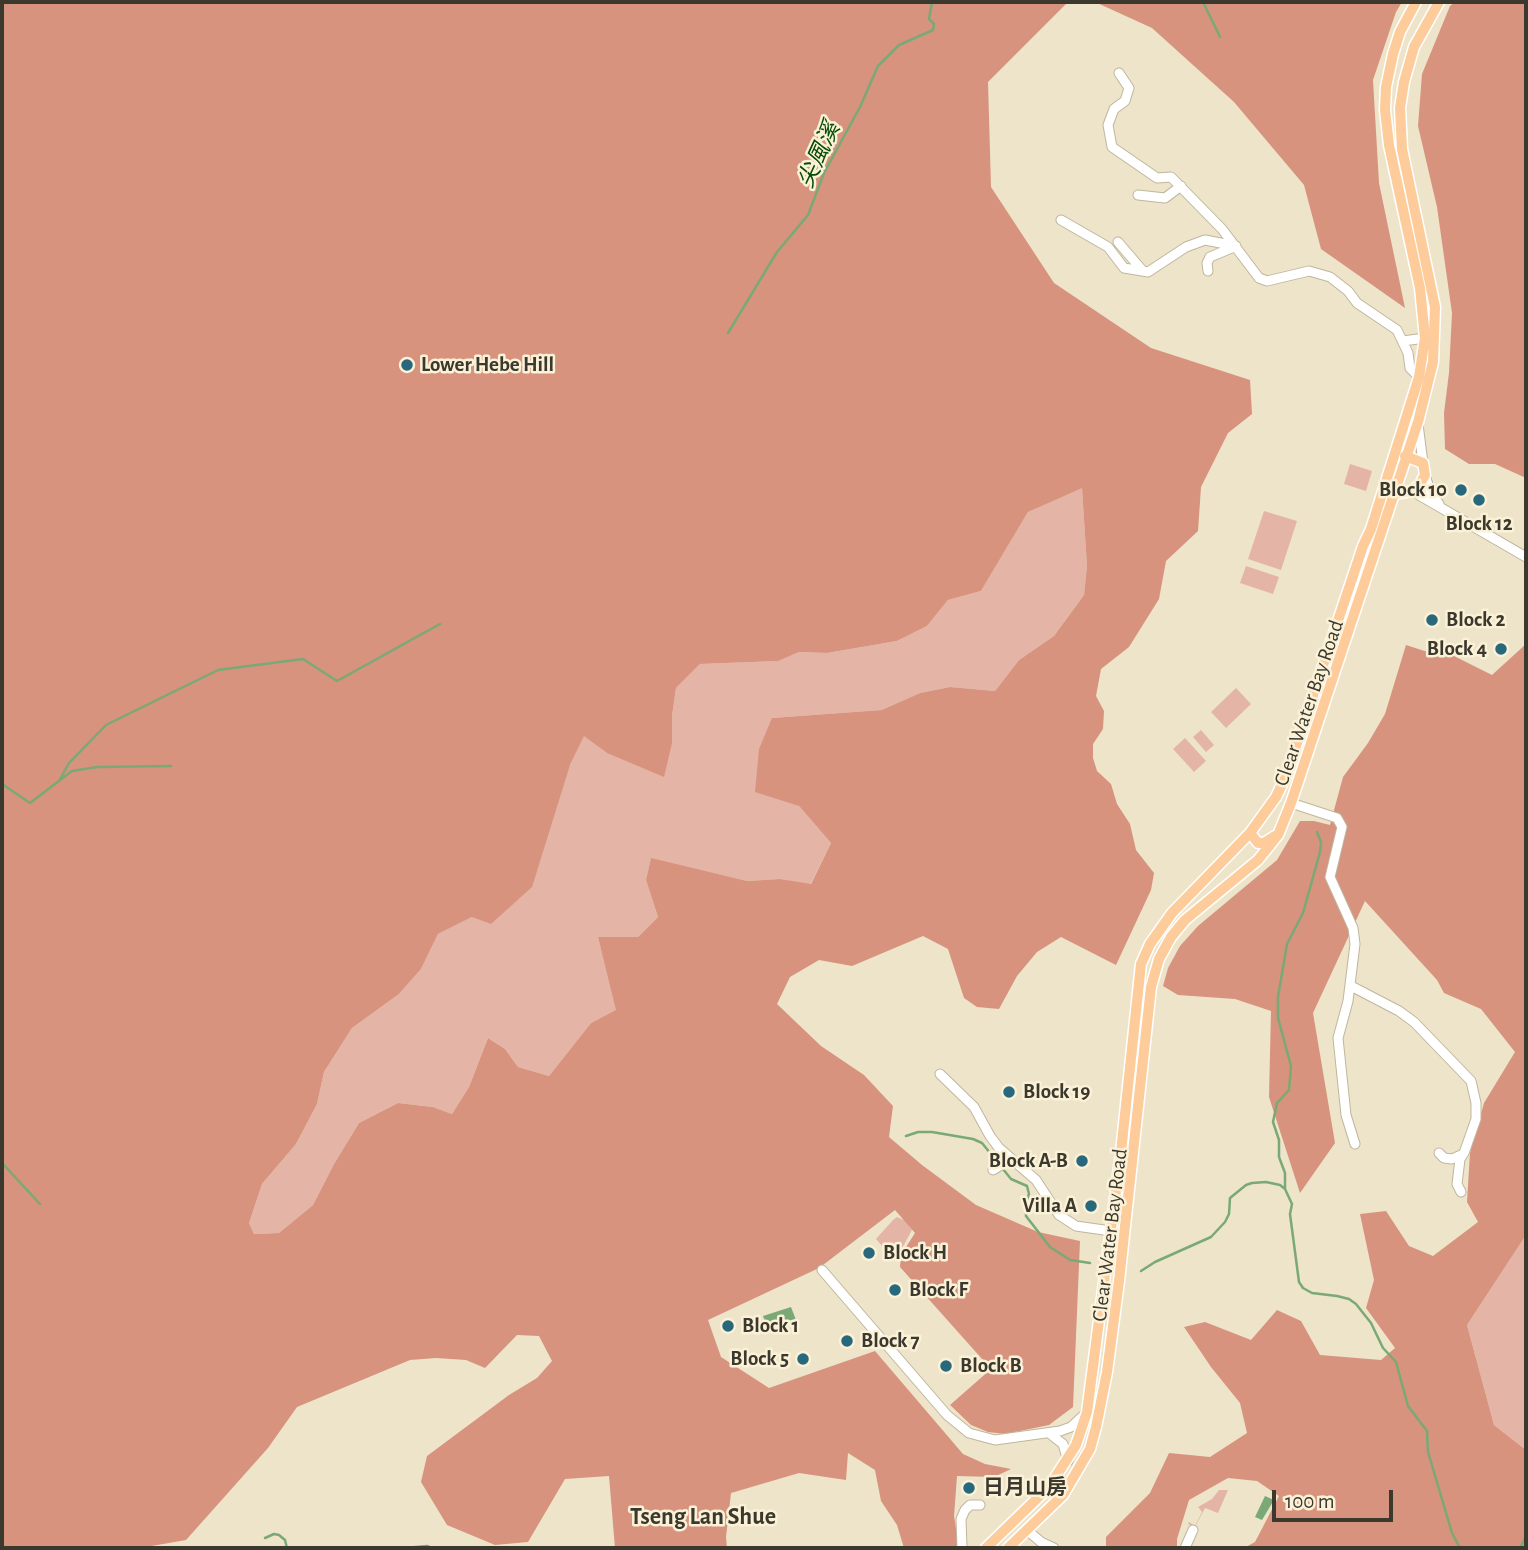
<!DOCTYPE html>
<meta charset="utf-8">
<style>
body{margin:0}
#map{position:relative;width:1528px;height:1550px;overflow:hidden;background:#ede4ca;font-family:"Alegreya Sans",sans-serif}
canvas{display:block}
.frame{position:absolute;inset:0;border:4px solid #3b382e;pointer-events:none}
.scale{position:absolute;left:1272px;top:1490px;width:121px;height:32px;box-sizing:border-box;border:4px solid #3b382e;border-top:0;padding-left:9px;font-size:21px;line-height:24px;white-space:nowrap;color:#3b382e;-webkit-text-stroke:5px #fbf1d7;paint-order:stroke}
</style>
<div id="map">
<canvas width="1528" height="1550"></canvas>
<div class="frame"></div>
<div class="scale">100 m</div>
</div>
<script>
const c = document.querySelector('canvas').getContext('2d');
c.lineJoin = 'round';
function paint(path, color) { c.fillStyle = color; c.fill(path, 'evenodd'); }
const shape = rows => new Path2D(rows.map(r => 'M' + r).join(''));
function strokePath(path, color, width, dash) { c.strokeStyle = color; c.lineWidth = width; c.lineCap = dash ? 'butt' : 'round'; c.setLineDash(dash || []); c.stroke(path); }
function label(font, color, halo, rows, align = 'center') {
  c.font = font + ' "Alegreya Sans","Noto Sans TC",sans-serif'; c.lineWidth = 5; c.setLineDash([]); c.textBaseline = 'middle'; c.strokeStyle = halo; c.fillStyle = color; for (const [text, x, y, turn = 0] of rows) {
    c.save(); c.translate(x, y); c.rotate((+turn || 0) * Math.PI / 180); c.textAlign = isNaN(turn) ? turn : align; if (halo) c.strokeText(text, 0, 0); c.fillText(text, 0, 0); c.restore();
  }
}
const green = shape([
 [1350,464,1372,471,1366,491,1344,484],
 [1082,487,1087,566,1084,595,1054,636,1019,660,995,691,950,687,920,693,883,710,772,718,799,806,831,843,810,885,780,879,747,881,651,859,646,880,658,917,638,937,598,937,617,1010,591,1023,549,1076,518,1067,505,1049,488,1038,469,1087,452,1114,433,1107,398,1103,359,1123,334,1164,313,1205,279,1233,254,1234,249,1223,262,1184,296,1144,317,1104,324,1072,352,1028,399,994,421,969,438,934,472,917,570,765,584,735,607,753,672,743,672,716,676,688,700,664,777,661,799,652,827,653,897,641,927,626,948,600,981,591,1028,512],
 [1264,511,1297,521,1281,570,1248,559],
 [1246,566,1279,577,1273,594,1240,583],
 [1236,688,1251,704,1226,728,1211,712],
 [1201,730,1214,745,1206,752,1193,737],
 [1185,738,1206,761,1194,772,1173,749],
 [897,1217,906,1221,912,1230,895,1261,876,1239,893,1220],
 [1526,1235,1526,1450,1494,1425,1467,1325],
 [1219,1490,1228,1490,1218,1513,1205,1508,1195,1527,1188,1524,1189,1522,1195,1526,1202,1512,1198,1507,1212,1499]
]);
const forest = shape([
 [2,2,1068,2,988,82,991,187,1054,283,1151,348,1250,380,1252,414,1228,433,1201,487,1198,531,1166,561,1159,599,1129,647,1101,669,1096,696,1104,711,1103,729,1093,744,1093,758,1097,771,1111,784,1117,804,1130,824,1136,850,1154,873,1151,890,1116,965,1061,937,1037,952,1017,976,999,1009,977,1007,964,998,948,949,923,936,852,966,819,960,790,977,777,1004,821,1046,864,1075,893,1106,889,1137,922,1165,976,1205,1038,1232,1080,1241,1073,1407,1049,1425,1005,1434,988,1432,971,1425,950,1405,991,1369,900,1267,901,1255,915,1233,895,1210,819,1268,708,1320,721,1357,769,1388,875,1351,963,1454,985,1464,1011,1469,994,1477,957,1476,954,1516,959,1546,957,1548,904,1548,897,1525,881,1501,875,1470,848,1453,846,1480,799,1473,731,1493,726,1537,727,1548,615,1548,609,1476,565,1479,528,1542,495,1545,447,1525,421,1482,427,1456,509,1395,537,1378,552,1361,539,1336,517,1335,485,1368,466,1360,436,1358,410,1360,297,1407,268,1448,186,1540,140,1548,2,1548],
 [1082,488,1087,566,1084,595,1054,636,1019,660,995,691,950,687,920,693,882,710,772,718,759,749,755,792,799,806,831,843,811,884,780,879,747,881,651,858,646,880,658,917,638,937,598,937,616,1010,591,1023,549,1076,518,1067,505,1049,488,1038,469,1087,452,1114,433,1107,398,1103,359,1123,334,1164,313,1205,279,1233,254,1234,249,1223,262,1184,296,1144,317,1104,324,1072,352,1028,399,994,421,969,438,934,472,917,491,924,532,887,570,765,584,736,607,753,664,777,672,743,672,716,676,688,700,664,778,661,799,652,827,653,897,641,927,626,948,600,981,591,1028,512],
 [1095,2,1402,2,1396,12,1373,80,1379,183,1405,308,1321,249,1304,185,1234,102,1152,28],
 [1455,2,1526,2,1526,478,1495,464,1469,464,1445,449,1444,413,1449,373,1452,313,1437,207,1418,126,1422,74,1450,6],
 [1526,644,1526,1235,1467,1325,1494,1425,1526,1450,1526,1548,1244,1548,1255,1542,1279,1496,1257,1481,1228,1478,1189,1500,1177,1539,1177,1548,1106,1548,1106,1537,1150,1493,1169,1453,1210,1457,1247,1433,1240,1403,1211,1367,1184,1327,1205,1322,1251,1340,1277,1310,1301,1321,1320,1355,1381,1360,1395,1348,1366,1308,1374,1280,1360,1214,1386,1211,1409,1246,1433,1256,1478,1222,1467,1202,1470,1153,1484,1103,1515,1052,1481,1009,1444,993,1437,980,1365,901,1313,1013,1335,1143,1300,1193,1269,1097,1271,1011,1235,999,1178,995,1163,986,1168,968,1180,946,1198,926,1277,860,1300,821,1314,821,1330,825,1343,777,1368,743,1385,714,1406,645,1443,657,1446,652,1492,675]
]);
const water = shape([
 [791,1307,796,1320,768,1330,763,1316],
 [1265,1496,1274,1500,1262,1520,1255,1517]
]);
const stream = shape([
 [1203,2,1220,37],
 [728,333,777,252,808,215,824,173,860,107,878,66,899,45,933,30,934,24,929,19,932,2],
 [59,781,69,763,106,725,218,670,303,659,337,681,440,624],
 [2,784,30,803,72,771,97,767,171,766],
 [906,1136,918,1132,932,1132,973,1139,982,1143,1011,1179,1027,1186,1029,1194,1026,1202,1026,1216,1050,1247,1070,1260,1090,1263],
 [2,1163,40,1204],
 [1285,1189,1285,1173,1279,1157,1279,1140,1273,1122,1277,1103,1289,1090,1291,1066,1278,1018,1278,997,1287,944,1303,913,1320,852,1321,842,1317,832],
 [1141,1271,1155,1262,1211,1237,1225,1222,1229,1214,1230,1198,1246,1185,1252,1183,1266,1182,1280,1185,1285,1189,1292,1204,1290,1214,1299,1282,1303,1288,1312,1293,1337,1296,1349,1299,1356,1304,1371,1323,1383,1348,1396,1362,1408,1406,1427,1431,1428,1452,1452,1533,1460,1548],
 [265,1538,274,1534,279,1535,285,1540,287,1548],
 [405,1548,427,1546,432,1548],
 [1520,1548,1526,1536]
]);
const minor = shape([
 [1119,73,1129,88,1125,101,1114,109,1108,125,1112,147,1157,178,1171,177,1222,229,1259,278,1267,281,1309,271,1330,277,1348,291,1357,303,1397,330,1408,353,1410,368,1419,377],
 [1138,195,1165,198,1181,186],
 [1061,220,1108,247,1124,268,1148,272,1186,247,1205,240,1236,246],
 [1118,242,1142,270],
 [1208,271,1207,263,1210,257,1234,247],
 [1403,341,1425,338],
 [1418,424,1423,463],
 [1425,475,1430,491,1439,504],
 [1412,491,1526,557],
 [1291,803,1337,818,1342,827,1330,877,1353,928,1355,944,1348,1001,1338,1038,1346,1115,1355,1144],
 [1351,986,1399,1011,1414,1022,1471,1081,1476,1103,1476,1119,1464,1153,1460,1159,1457,1184,1461,1192],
 [940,1074,974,1107,990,1136,999,1148,1036,1180,1059,1215,1076,1226,1111,1231],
 [1439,1153,1444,1158,1452,1159,1463,1154],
 [993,1170,1011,1159],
 [822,1270,947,1415,969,1433,995,1440,1060,1431,1071,1427,1086,1413],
 [1049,1433,1063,1444,1068,1461],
 [1028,1531,1041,1542,1054,1548],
 [962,1548,961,1519,965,1510,970,1505,980,1505],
 [1185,1548,1193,1530]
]);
const major = shape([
 [1394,494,1412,491,1420,484,1425,475,1423,463,1405,456],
 [1250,833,1258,843,1264,843,1275,836],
 [986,1548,1049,1487,1076,1445,1087,1412,1121,1152,1141,964,1150,944,1172,913,1250,833,1276,797,1286,776,1363,546,1371,529,1419,377,1425,338,1420,288,1389,145,1385,110,1386,87,1393,54,1400,32,1416,2],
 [1008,1548,1063,1495,1090,1449,1096,1427,1107,1372,1119,1281,1151,987,1159,959,1171,937,1185,920,1258,860,1278,835,1291,803,1418,422,1433,362,1435,307,1402,149,1400,108,1404,82,1414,47,1439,2]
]);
const markers = [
 [407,365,7,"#27687c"],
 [1461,490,7,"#27687c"],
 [1479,500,7,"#27687c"],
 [1432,620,7,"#27687c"],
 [1501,649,7,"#27687c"],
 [1009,1092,7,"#27687c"],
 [1082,1161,7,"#27687c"],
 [1091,1206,7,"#27687c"],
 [869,1253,7,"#27687c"],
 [895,1290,7,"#27687c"],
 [728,1326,7,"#27687c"],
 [847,1341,7,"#27687c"],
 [803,1359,7,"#27687c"],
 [946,1366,7,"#27687c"],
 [969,1488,7,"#27687c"]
];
const poiNames = [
 ["Lower Hebe Hill",421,365],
 ["Block 10",1447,490,"right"],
 ["Block 12",1479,524,"center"],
 ["Block 2",1446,620],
 ["Block 4",1487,649,"right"],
 ["Block 19",1023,1092],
 ["Block A-B",1068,1161,"right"],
 ["Villa A",1077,1206,"right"],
 ["Block H",883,1253],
 ["Block F",909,1290],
 ["Block 1",742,1326],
 ["Block 7",861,1341],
 ["Block 5",789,1359,"right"],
 ["Block B",960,1366],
 ["日月山房",983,1488]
];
const streetNames = [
 ["Clear Water Bay Road",1309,703,-71],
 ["Clear Water Bay Road",1110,1235,-83]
];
const waterNames = [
 ["尖風溪",819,155,-65]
];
const quarterNames = [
 ["Tseng Lan Shue",703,1517]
];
paint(green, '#e4b5a6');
paint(forest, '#d7937d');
paint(water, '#7aa976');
strokePath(stream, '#7aa976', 2.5);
strokePath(minor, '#bfb69d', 11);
strokePath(major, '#fff', 13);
strokePath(minor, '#fff', 9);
strokePath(major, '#fdcc9a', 10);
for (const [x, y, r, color] of markers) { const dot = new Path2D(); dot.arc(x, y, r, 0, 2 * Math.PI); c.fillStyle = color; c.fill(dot); strokePath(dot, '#fbf1d7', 2.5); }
label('bold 21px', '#3b382e', '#fbf1d7', poiNames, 'left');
label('21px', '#3b382e', '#fbf1d7', streetNames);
label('italic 23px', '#054c05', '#fbf1d7', waterNames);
label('bold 24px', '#3b382e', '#fbf1d7', quarterNames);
</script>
